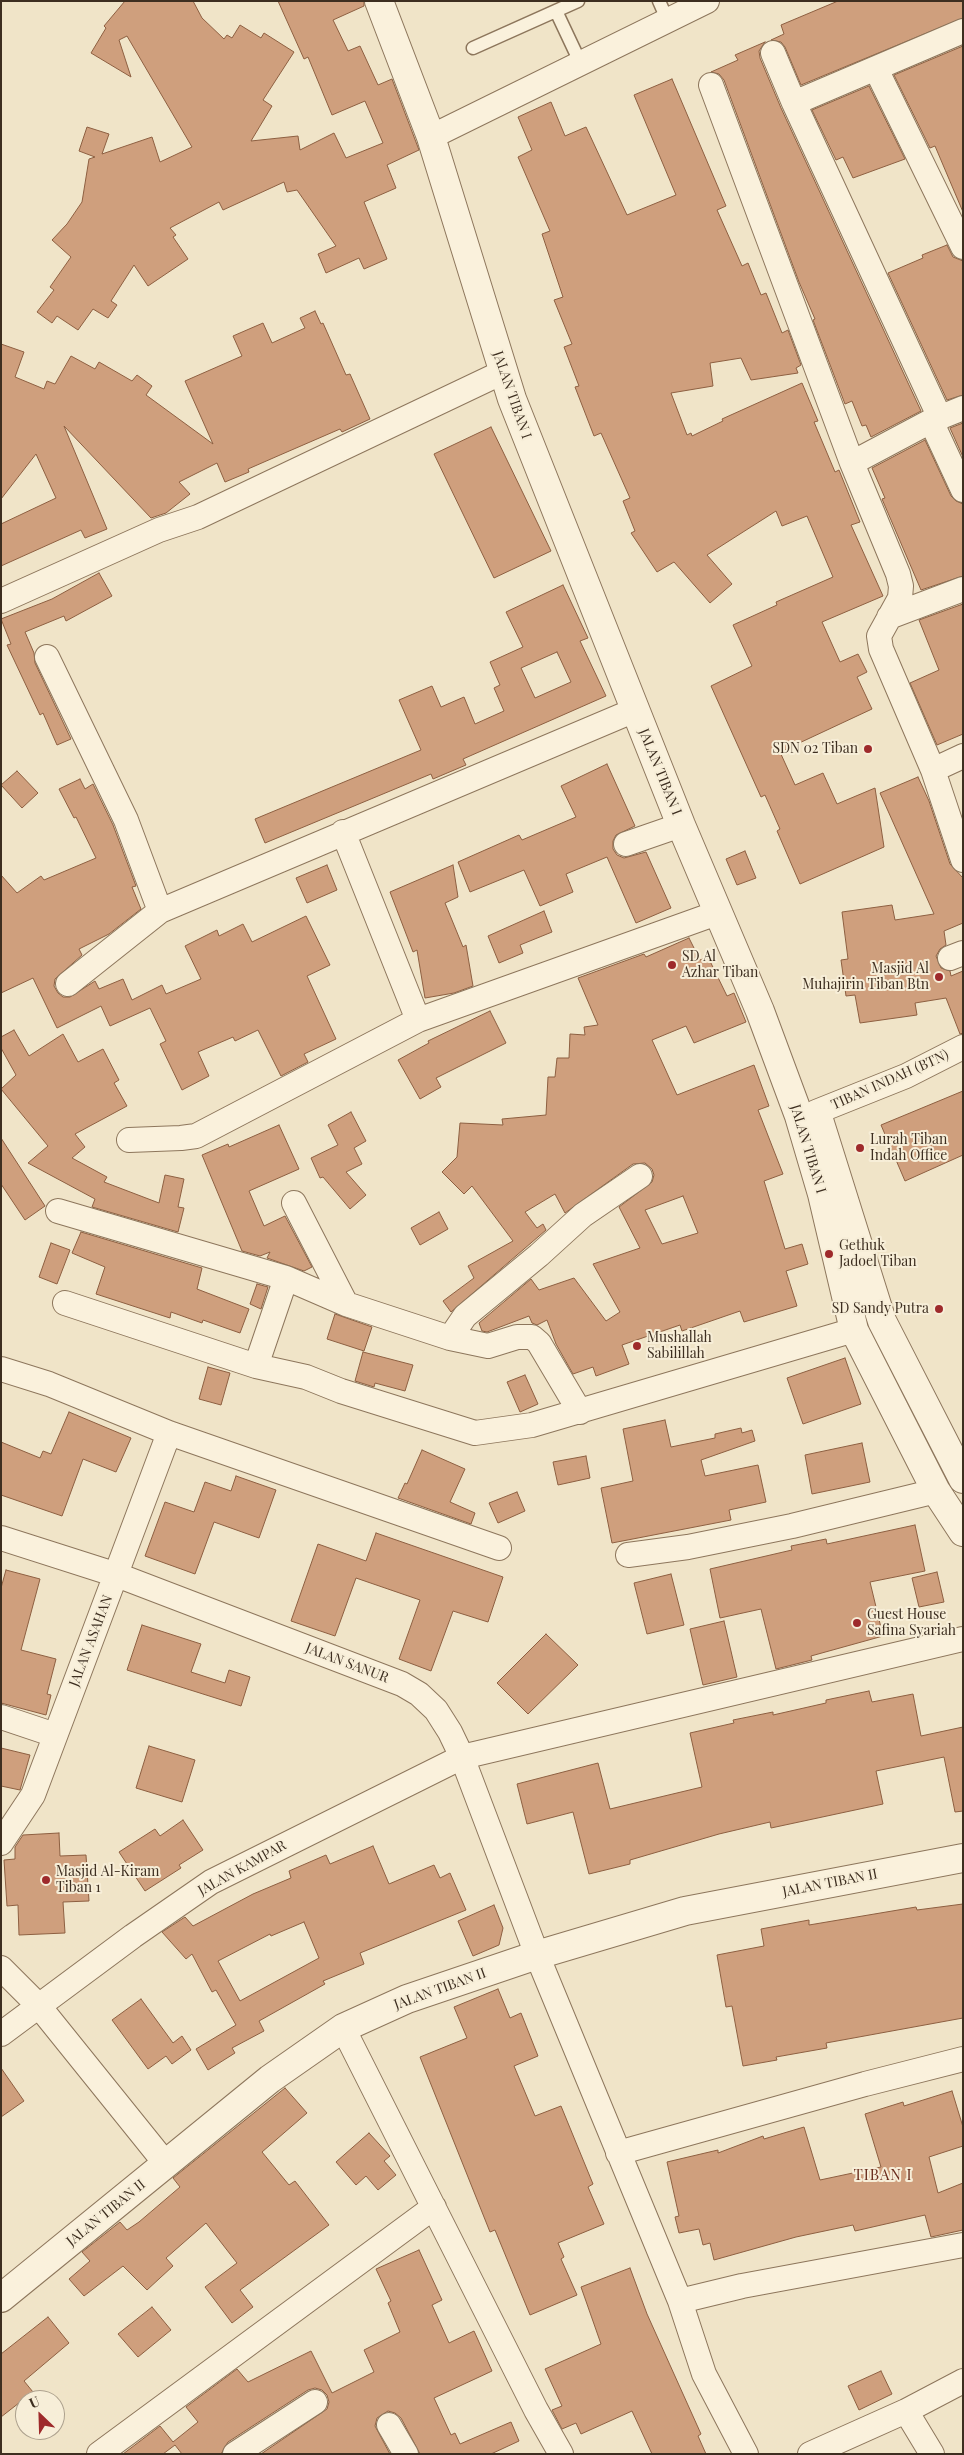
<!DOCTYPE html>
<style>
body{margin:0}
#map{position:relative;width:964px;height:2455px;overflow:hidden;background:#f0e4c8;font-family:"Playfair Display",serif}
canvas{display:block}
.frame{position:absolute;inset:0;border:2px solid #3d2e20;pointer-events:none}
.north{position:absolute;left:15px;top:2390px;width:50px;height:50px;box-sizing:border-box;background:#f7eed8;border:1px solid #ada18e;border-radius:50%;rotate:336deg;font-size:14px;font-weight:700;line-height:20px;text-align:center;color:#3d2e20}
.north::after{content:'';display:block;margin:auto;width:18px;height:22px;background:#9e2a2b;clip-path:polygon(50% 0,100% 100%,50% 72%,0 100%)}
</style>
<div id="map">
<canvas width="964" height="2455"></canvas>
<div class="frame"></div>
<div class="north">U</div>
</div>
<script>
const c = document.querySelector('canvas').getContext('2d');
c.lineJoin = 'round';
function paint(path, color) { c.fillStyle = color; c.fill(path, 'evenodd'); }
const shape = rows => new Path2D(rows.map(r => 'M' + r).join(''));
function strokePath(path, color, width, dash) { c.strokeStyle = color; c.lineWidth = width; c.lineCap = dash ? 'butt' : 'round'; c.setLineDash(dash || []); c.stroke(path); }
function label(font, color, halo, rows, align = 'center') {
  c.font = font + ' "Playfair Display",serif'; c.lineWidth = 4; c.setLineDash([]); c.textBaseline = 'middle'; c.strokeStyle = halo; c.fillStyle = color; for (const [text, x, y, turn = 0] of rows) {
    c.save(); c.translate(x, y); c.rotate((+turn || 0) * Math.PI / 180); c.textAlign = isNaN(turn) ? turn : align; if (halo) c.strokeText(text, 0, 0); c.fillText(text, 0, 0); c.restore();
  }
}
const building = shape([
 [125,1,193,1,202,18,224,39,227,35,232,38,240,25,261,38,264,33,294,52,263,100,272,106,251,141,298,136,300,150,334,133,346,158,383,143,365,101,332,115,308,57,304,59,278,1,364,1,364,6,333,20,348,51,360,46,378,85,392,79,419,150,387,165,396,188,364,202,387,259,364,269,359,258,326,273,318,254,336,246,297,190,287,192,284,182,223,210,219,202,170,228,176,235,173,237,188,259,148,286,134,265,111,301,117,305,108,318,93,309,78,330,57,316,52,323,37,312,54,290,50,287,71,257,52,240,67,224,82,202,89,159,95,157,79,151,87,127,109,134,102,154,152,137,160,162,192,147,127,36,119,40,131,77,91,53,106,28,104,26,125,1],
 [838,1,963,1,963,18,801,85,785,47,781,42,771,40,784,34,781,25,838,1],
 [765,42,759,51,760,58,781,108,921,411,871,437,866,425,862,426,852,401,845,404,813,320,815,319,799,282,724,80,719,74,711,72,738,60,735,55,765,42],
 [963,46,963,212,935,146,930,148,894,75,963,46],
 [672,79,726,206,717,210,742,266,748,263,761,295,766,293,782,333,788,330,801,365,796,368,798,373,751,380,741,358,710,363,713,386,671,393,687,435,691,433,692,436,723,421,722,419,802,383,818,421,814,422,835,472,839,470,860,522,851,525,883,596,822,622,840,662,858,654,867,672,857,677,872,709,780,752,795,785,823,773,837,804,875,788,884,847,800,884,777,831,780,829,765,795,761,797,711,686,752,666,733,625,777,605,776,602,833,577,807,516,782,526,776,511,707,555,732,584,710,603,674,562,657,572,631,533,635,531,623,501,630,498,601,433,594,436,575,387,579,386,564,347,572,344,554,300,563,297,542,234,550,231,518,157,532,150,518,117,551,102,565,136,586,127,627,215,676,195,634,95,672,79],
 [869,86,905,159,853,178,843,157,836,160,812,110,869,86],
 [947,245,953,257,963,261,963,395,947,400,888,273,923,258,922,255,947,245],
 [315,311,321,324,323,323,346,375,350,374,370,419,342,432,340,429,280,455,248,469,249,472,225,482,217,463,179,482,190,494,166,513,151,518,64,426,107,529,85,538,81,530,1,566,1,524,56,498,36,454,1,499,1,344,24,352,15,377,44,389,47,381,55,384,71,356,95,369,99,362,132,381,137,375,152,386,146,395,213,444,185,381,242,356,233,336,263,323,272,343,305,328,300,318,315,311],
 [963,423,963,457,950,428,963,423],
 [491,427,551,551,494,578,434,454,491,427],
 [925,440,951,496,956,501,963,504,963,576,921,590,882,499,885,498,872,468,925,440],
 [99,573,112,596,66,621,64,616,25,632,34,653,35,663,71,739,57,745,43,713,40,715,7,645,11,644,1,619,52,599,99,573],
 [563,585,588,638,580,641,606,696,463,759,466,765,433,779,431,774,265,843,255,819,421,750,399,700,432,686,441,707,464,697,475,724,504,711,494,688,500,685,490,662,523,647,506,612,563,585],
 [557,652,571,682,535,698,521,668,557,652],
 [963,604,963,734,937,745,910,683,939,670,919,620,963,604],
 [607,764,635,826,616,835,613,841,613,849,617,855,624,858,646,852,671,908,636,923,607,857,566,874,573,892,540,906,524,870,470,892,458,862,519,835,522,840,576,817,561,786,607,764],
 [17,771,38,793,22,808,1,785,17,771],
 [918,777,929,801,950,864,963,878,963,923,944,931,946,945,940,949,936,956,941,968,950,971,951,976,963,971,963,1033,960,1034,946,998,915,1003,917,1015,860,1023,855,995,846,996,841,960,848,959,842,912,892,905,895,920,934,914,880,793,918,777],
 [80,779,85,789,93,784,113,825,136,886,132,887,141,909,109,934,79,949,82,955,55,979,54,986,58,993,63,997,70,997,95,981,99,989,123,979,132,1000,162,985,166,994,201,979,185,946,217,930,219,936,243,924,252,942,306,916,330,965,307,976,336,1039,304,1054,308,1062,281,1076,258,1030,235,1041,233,1037,198,1052,209,1076,182,1090,160,1044,166,1041,150,1008,110,1026,101,1006,57,1028,33,978,1,993,1,875,17,893,41,876,44,880,96,858,76,817,74,818,59,789,80,779],
 [745,851,756,878,737,885,726,859,745,851],
 [327,865,337,890,307,903,296,878,327,865],
 [453,865,458,897,445,903,463,947,466,945,473,986,454,993,425,998,417,950,413,952,390,892,453,865],
 [544,911,552,932,520,945,523,953,499,963,488,936,544,911],
 [689,938,700,960,708,957,727,996,734,993,746,1022,694,1043,686,1026,652,1040,677,1095,754,1065,769,1106,758,1110,783,1174,764,1181,785,1249,802,1244,808,1264,786,1271,797,1306,744,1322,740,1311,682,1331,680,1325,622,1345,629,1364,596,1376,593,1367,573,1374,556,1344,547,1320,537,1325,532,1323,529,1316,487,1332,482,1331,479,1323,531,1279,539,1290,574,1278,606,1321,620,1312,593,1264,640,1248,619,1207,652,1182,654,1175,652,1169,645,1163,633,1164,565,1213,555,1194,525,1212,537,1228,543,1224,546,1230,451,1312,443,1301,474,1278,468,1266,513,1241,472,1186,464,1194,442,1172,457,1157,460,1123,503,1125,502,1119,546,1115,548,1077,555,1077,557,1058,569,1058,570,1034,585,1035,584,1027,598,1025,578,978,644,954,646,957,689,938],
 [683,1196,698,1233,662,1244,645,1210,683,1196],
 [490,1011,506,1043,436,1078,441,1087,420,1099,398,1060,429,1043,428,1041,490,1011],
 [14,1030,29,1056,63,1034,78,1062,103,1049,119,1080,114,1083,127,1106,75,1134,85,1147,72,1158,107,1177,104,1182,159,1203,165,1175,184,1179,178,1207,184,1208,178,1232,92,1207,95,1199,28,1163,48,1146,1,1089,16,1075,1,1048,1,1037,14,1030],
 [963,1091,963,1155,905,1181,881,1125,963,1091],
 [351,1112,366,1141,354,1148,362,1164,346,1172,366,1195,350,1209,323,1177,320,1178,311,1158,338,1145,328,1125,351,1112],
 [279,1125,299,1169,249,1191,264,1226,285,1216,312,1267,304,1271,267,1258,270,1252,260,1256,242,1251,202,1155,228,1144,229,1147,279,1125],
 [1,1138,45,1206,25,1220,1,1184,1,1138],
 [439,1212,448,1229,420,1245,411,1228,439,1212],
 [81,1232,202,1268,197,1289,249,1309,240,1333,203,1320,202,1323,171,1312,170,1318,96,1294,105,1267,72,1253,81,1232],
 [51,1243,70,1250,57,1284,39,1277,51,1243],
 [257,1284,268,1287,261,1309,250,1304,257,1284],
 [335,1314,372,1327,364,1351,327,1339,335,1314],
 [363,1352,413,1365,405,1391,375,1383,374,1387,355,1381,363,1352],
 [845,1358,861,1404,803,1424,787,1378,845,1358],
 [208,1367,230,1373,221,1405,199,1399,208,1367],
 [525,1375,538,1404,520,1412,507,1382,525,1375],
 [69,1412,131,1438,116,1472,83,1459,62,1516,1,1495,1,1442,40,1458,43,1451,51,1454,69,1412],
 [665,1420,671,1447,715,1438,715,1434,741,1428,742,1433,752,1430,755,1441,701,1460,705,1476,758,1465,766,1502,729,1510,731,1520,612,1543,601,1488,633,1481,623,1429,665,1420],
 [862,1443,870,1482,812,1494,805,1455,862,1443],
 [422,1450,465,1469,450,1502,475,1513,471,1524,398,1498,405,1483,407,1484,422,1450],
 [586,1456,590,1478,558,1485,553,1462,586,1456],
 [236,1476,276,1490,259,1538,214,1522,195,1574,145,1556,165,1502,194,1512,205,1482,231,1491,236,1476],
 [517,1492,525,1511,498,1523,489,1503,517,1492],
 [915,1525,925,1571,870,1582,883,1636,811,1656,812,1660,776,1669,761,1609,720,1618,710,1569,792,1550,791,1546,826,1539,827,1544,915,1525],
 [376,1533,503,1577,488,1622,453,1611,431,1671,399,1659,420,1600,356,1578,335,1636,291,1621,318,1544,366,1561,376,1533],
 [6,1570,40,1579,21,1650,56,1659,47,1694,51,1695,46,1715,1,1703,1,1588,6,1570],
 [937,1572,944,1602,919,1607,912,1578,937,1572],
 [671,1574,684,1625,647,1634,634,1583,671,1574],
 [724,1621,737,1677,703,1685,690,1629,724,1621],
 [142,1625,201,1644,191,1672,225,1683,229,1670,250,1677,241,1706,127,1670,142,1625],
 [546,1634,578,1665,528,1714,497,1683,546,1634],
 [869,1691,872,1702,913,1694,921,1736,963,1727,963,1811,955,1812,944,1757,876,1771,883,1804,771,1828,770,1822,719,1834,630,1860,630,1864,589,1874,573,1812,527,1824,517,1784,598,1763,610,1809,702,1787,690,1733,734,1723,733,1720,773,1712,773,1715,826,1703,826,1700,869,1691],
 [149,1746,195,1760,182,1802,136,1788,149,1746],
 [1,1748,30,1755,20,1790,1,1786,1,1748],
 [183,1820,203,1850,179,1865,181,1868,145,1891,119,1852,155,1829,160,1836,183,1820],
 [59,1833,60,1856,86,1855,89,1901,63,1902,65,1933,19,1935,18,1905,7,1906,4,1860,15,1859,15,1847,23,1835,59,1833],
 [373,1846,389,1884,434,1865,440,1878,450,1873,466,1910,360,1953,364,1964,323,1981,325,1984,259,2021,264,2031,232,2048,235,2053,208,2070,196,2049,236,2025,216,1990,212,1992,192,1954,186,1959,162,1932,185,1917,193,1926,253,1894,291,1878,289,1871,326,1855,330,1864,373,1846],
 [304,1922,319,1958,240,2001,218,1961,270,1934,271,1936,304,1922],
 [963,1904,963,2018,826,2043,827,2048,776,2057,777,2060,743,2066,732,2006,726,2007,717,1955,764,1946,761,1929,809,1920,809,1925,916,1907,917,1910,963,1904],
 [494,1905,503,1928,499,1945,473,1956,458,1921,494,1905],
 [498,1989,510,2018,521,2013,538,2056,514,2066,535,2116,561,2106,593,2184,588,2187,604,2224,558,2243,564,2257,561,2259,577,2295,530,2315,495,2230,490,2232,420,2057,467,2038,454,2007,498,1989],
 [141,1999,173,2043,182,2036,191,2050,172,2064,166,2056,148,2069,112,2020,141,1999],
 [1,2068,24,2101,1,2117,1,2068],
 [285,2088,307,2113,262,2152,289,2185,295,2181,329,2225,240,2290,253,2307,232,2323,205,2287,237,2263,206,2223,166,2258,173,2266,147,2290,123,2266,84,2296,69,2279,90,2261,82,2252,120,2222,127,2230,139,2222,180,2187,173,2178,285,2088],
 [952,2091,963,2127,963,2146,929,2157,938,2193,963,2183,963,2230,931,2237,925,2215,855,2231,853,2225,796,2237,714,2260,710,2243,703,2245,699,2229,679,2233,675,2217,679,2216,667,2162,718,2150,718,2153,763,2136,764,2139,804,2127,820,2180,881,2167,865,2114,903,2102,904,2106,952,2091],
 [369,2133,390,2156,384,2161,396,2175,378,2190,366,2176,356,2185,336,2162,369,2133],
 [419,2250,442,2300,432,2305,449,2343,474,2331,492,2371,434,2398,451,2435,455,2433,460,2444,511,2422,519,2441,491,2454,420,2454,401,2418,395,2413,388,2411,377,2418,375,2426,390,2454,261,2454,327,2409,329,2402,327,2395,322,2390,315,2388,308,2390,228,2442,221,2454,182,2454,175,2445,163,2454,123,2454,160,2426,173,2442,198,2422,186,2407,237,2369,248,2382,311,2351,332,2393,374,2372,364,2350,400,2332,388,2303,391,2301,376,2269,419,2250],
 [630,2268,647,2314,701,2434,698,2436,706,2454,652,2454,632,2411,581,2434,576,2423,562,2429,552,2410,562,2406,545,2369,601,2344,581,2287,630,2268],
 [152,2307,171,2330,138,2357,118,2334,152,2307],
 [48,2317,69,2343,24,2381,33,2392,1,2417,1,2354,48,2317],
 [881,2371,892,2394,859,2410,848,2386,881,2371]
]);
const service = shape([
 [659,1,667,19],
 [556,11,580,62],
 [473,48,578,1]
]);
const minor = shape([
 [773,53,794,103],
 [876,69,963,247],
 [711,85,852,463,898,574,901,586,900,598,879,636,881,649,933,770,963,860],
 [443,131,707,1],
 [940,418,794,103,963,31],
 [931,421,963,490],
 [852,463,931,421,963,408],
 [1,601,159,530,198,517,503,372],
 [889,617,963,589],
 [47,657,126,820,160,911],
 [933,770,963,756],
 [343,832,418,1020],
 [626,844,681,825],
 [950,958,963,953],
 [68,984,160,911,635,710],
 [816,1112,906,1076,963,1047],
 [129,1140,181,1138,196,1136,418,1020,717,913],
 [294,1203,346,1304],
 [58,1211,286,1278],
 [65,1303,256,1366,306,1377,341,1391,475,1433,532,1425,854,1330],
 [450,1338,465,1316,539,1255,583,1215,640,1176],
 [256,1366,286,1278,346,1304,450,1338,488,1346,517,1337,532,1337,539,1343,580,1412],
 [1,1369,49,1384,169,1433,499,1548],
 [1,1538,117,1575,402,1684,419,1694,436,1710,450,1732,462,1757,537,1955,680,2301,704,2374,746,2454],
 [628,1555,688,1547,792,1526,936,1491],
 [1,1717,55,1735],
 [1,1843,33,1795,169,1433],
 [1,1968,38,2005,166,2164],
 [343,2028,536,2410,561,2454],
 [1,2034,133,1936,211,1882,462,1757,963,1639],
 [618,2153,865,2084,963,2059],
 [680,2301,742,2286,963,2245],
 [906,2411,932,2454],
 [389,2425,406,2454],
 [99,2454,434,2207],
 [235,2454,315,2402],
 [810,2454,906,2411,963,2381]
]);
const tertiary = shape([
 [379,1,431,137,512,399,681,825,760,1011,799,1116,822,1194,854,1330,936,1491,963,1532],
 [819,1120,882,1321,963,1479],
 [1,2298,270,2079,343,2028,407,1999,537,1955,685,1911,963,1858]
]);
const markers = [
 [868,749,5,"#9e2a2b"],
 [672,965,5,"#9e2a2b"],
 [939,977,5,"#9e2a2b"],
 [860,1148,5,"#9e2a2b"],
 [829,1254,5,"#9e2a2b"],
 [939,1309,5,"#9e2a2b"],
 [637,1346,5,"#9e2a2b"],
 [857,1623,5,"#9e2a2b"],
 [46,1880,5,"#9e2a2b"]
];
const streetNames = [
 ["JALAN TIBAN I",512,395,71],
 ["JALAN TIBAN I",660,772,68],
 ["TIBAN INDAH (BTN)",890,1080,-24],
 ["JALAN TIBAN I",808,1149,73],
 ["JALAN ASAHAN",91,1641,-69],
 ["JALAN SANUR",347,1663,21],
 ["JALAN KAMPAR",242,1868,-29],
 ["JALAN TIBAN II",830,1883,-11],
 ["JALAN TIBAN II",440,1989,-20],
 ["JALAN TIBAN II",106,2213,-39]
];
const poiNames = [
 ["SDN 02 Tiban",858,749,"right"],
 ["SD Al",682,957],
 ["Azhar Tiban",682,973],
 ["Masjid Al",929,969,"right"],
 ["Muhajirin Tiban Btn",929,985,"right"],
 ["Lurah Tiban",870,1140],
 ["Indah Office",870,1156],
 ["Gethuk",839,1246],
 ["Jadoel Tiban",839,1262],
 ["SD Sandy Putra",929,1309,"right"],
 ["Mushallah",647,1338],
 ["Sabilillah",647,1354],
 ["Guest House",867,1615],
 ["Safina Syariah",867,1631],
 ["Masjid Al-Kiram",56,1872],
 ["Tiban 1",56,1888]
];
const neighbourhoodNames = [
 ["TIBAN I",883,2175]
];
paint(building, '#cf9f7d');
strokePath(building, '#8d5f41', 1);
strokePath(service, '#8d765c', 15);
strokePath(minor, '#8d765c', 26);
strokePath(tertiary, '#8d765c', 30);
strokePath(service, '#faf1dc', 12);
strokePath(minor, '#faf1dc', 24);
strokePath(tertiary, '#faf1dc', 28);
for (const [x, y, r, color] of markers) { const dot = new Path2D(); dot.arc(x, y, r, 0, 2 * Math.PI); c.fillStyle = color; c.fill(dot); strokePath(dot, '#f7eed8', 2); }
label('14px', '#3d2e20', '#f7eed8', streetNames);
label('14px', '#3d2e20', '#f7eed8', poiNames, 'left');
c.letterSpacing = '1px';
label('15px', '#6b2e1e', '#f7eed8', neighbourhoodNames);
c.letterSpacing = '0px';
</script>
